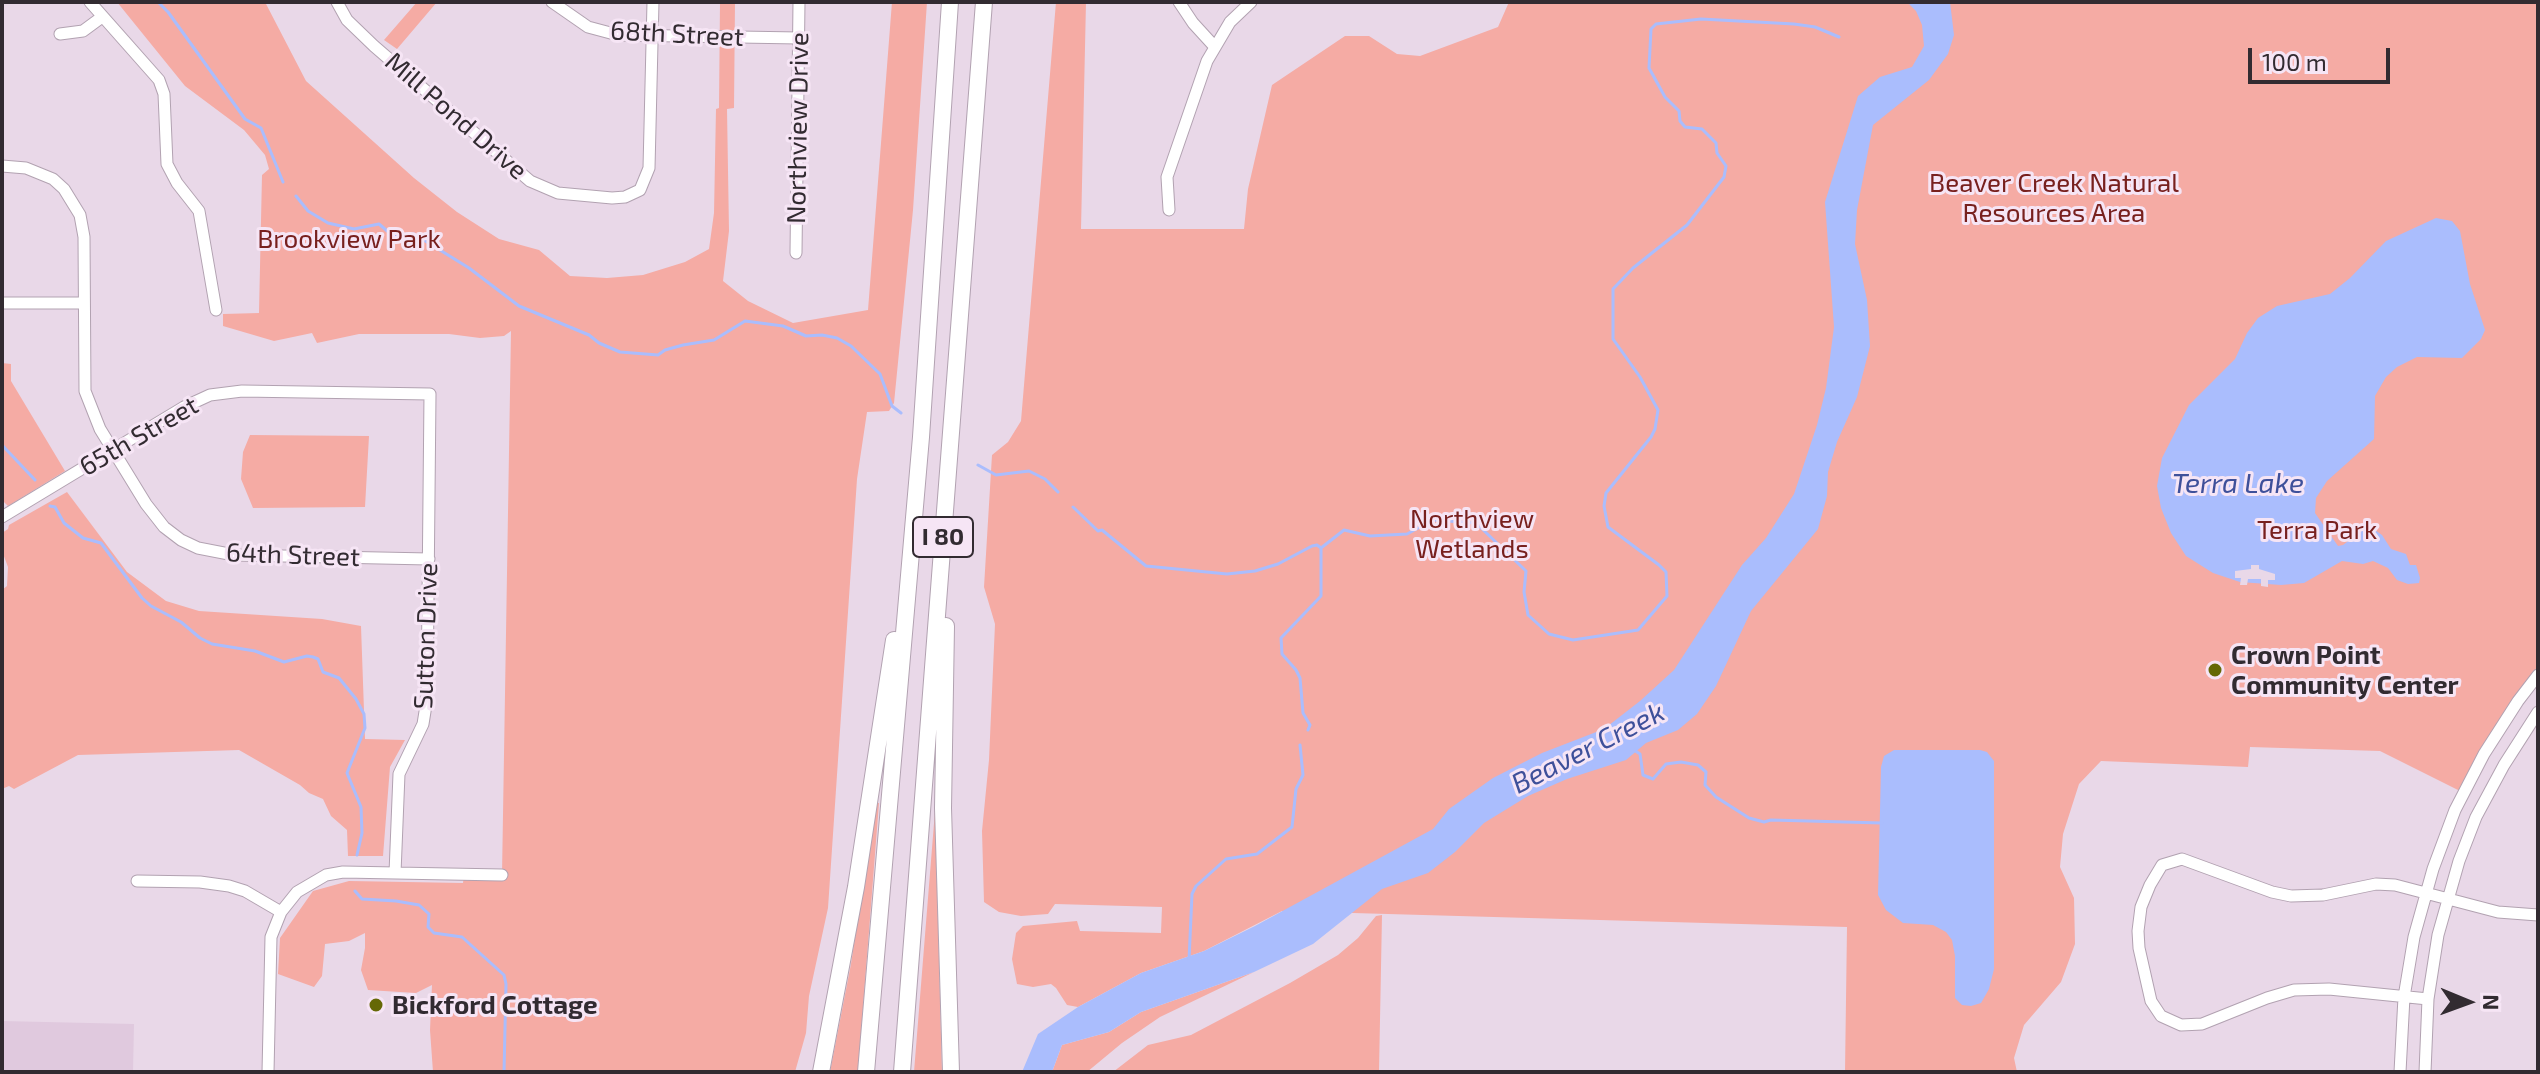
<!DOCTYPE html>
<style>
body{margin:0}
#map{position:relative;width:2540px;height:1074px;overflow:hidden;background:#e9d8e8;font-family:"Exo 2",sans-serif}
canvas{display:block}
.frame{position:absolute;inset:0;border:4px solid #322b31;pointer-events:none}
.north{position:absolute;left:2428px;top:962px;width:80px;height:80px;-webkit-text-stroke:6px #f6e5f5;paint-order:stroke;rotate:91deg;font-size:22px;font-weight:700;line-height:32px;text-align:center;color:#322b31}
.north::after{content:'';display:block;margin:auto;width:28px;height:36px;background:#322b31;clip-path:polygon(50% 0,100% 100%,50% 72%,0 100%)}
.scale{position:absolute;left:2248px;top:48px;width:142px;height:36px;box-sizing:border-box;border:4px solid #322b31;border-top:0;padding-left:10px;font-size:24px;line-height:28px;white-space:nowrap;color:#322b31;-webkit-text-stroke:6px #f6e5f5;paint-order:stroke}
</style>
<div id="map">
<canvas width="2540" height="1074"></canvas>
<div class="frame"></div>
<div class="north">N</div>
<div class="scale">100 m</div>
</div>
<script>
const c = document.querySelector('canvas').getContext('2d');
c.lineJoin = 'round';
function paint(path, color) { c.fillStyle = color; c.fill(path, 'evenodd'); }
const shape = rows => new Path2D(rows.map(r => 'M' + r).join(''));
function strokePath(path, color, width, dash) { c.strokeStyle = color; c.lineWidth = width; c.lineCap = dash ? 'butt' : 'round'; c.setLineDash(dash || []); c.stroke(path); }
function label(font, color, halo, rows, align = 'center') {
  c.font = font + ' "Exo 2",sans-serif'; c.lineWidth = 6; c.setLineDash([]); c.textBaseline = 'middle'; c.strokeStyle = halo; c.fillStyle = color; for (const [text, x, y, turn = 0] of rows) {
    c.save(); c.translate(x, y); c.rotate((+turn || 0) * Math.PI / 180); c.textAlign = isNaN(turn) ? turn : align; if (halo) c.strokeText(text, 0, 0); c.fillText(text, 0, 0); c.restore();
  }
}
const built = shape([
 [2,1021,134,1024,133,1072,2,1072]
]);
const green = shape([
 [117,2,265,2,306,81,414,178,457,212,499,239,539,250,570,276,607,278,643,275,685,262,709,249,714,213,716,109,719,108,720,2,735,2,734,108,727,109,729,231,723,281,748,301,793,323,868,310,892,2,927,2,913,210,894,403,889,411,867,412,857,479,828,908,809,996,806,1033,795,1072,433,1072,430,1030,432,985,416,993,368,990,361,970,365,948,365,933,349,941,325,944,322,976,314,987,278,974,280,938,313,891,349,881,463,883,464,874,502,875,511,331,504,336,480,338,449,334,359,334,317,343,312,333,274,341,223,326,223,314,259,313,262,175,269,169,265,155,244,130,185,86],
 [417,2,437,2,397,49,384,40],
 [1056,2,1086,2,1081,229,1244,229,1248,189,1272,85,1345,36,1369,36,1397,54,1420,56,1498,27,1509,2,2538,2,2538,675,2464,793,2380,751,2250,747,2248,767,2101,761,2079,784,2063,834,2060,867,2074,898,2075,944,2061,982,2024,1025,2014,1058,2017,1072,1845,1072,1847,927,1282,911,1204,951,1141,973,1078,1007,1067,1005,1056,988,1051,984,1033,987,1017,984,1012,959,1016,933,1023,926,1077,921,1080,931,1161,933,1162,907,1055,904,1048,914,1021,916,999,912,984,902,982,831,989,760,995,624,984,587,992,455,1008,442,1021,421],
 [2,363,11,364,11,381,65,471,8,506,2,500],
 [250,435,369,436,365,507,253,508,241,479,243,452],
 [67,492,127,572,166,601,199,611,322,619,361,626,365,739,405,740,390,767,383,856,348,856,347,830,331,816,323,799,309,793,300,785,239,750,78,755,14,789,9,786,2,789,2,590,7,586,8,567,2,551,2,533,8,529,9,525],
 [875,803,879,803,858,1072,830,1072,851,964],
 [935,811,942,1072,914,1072],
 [1382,915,1379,1072,1113,1072,1148,1045,1191,1035,1290,983,1338,955,1358,938,1376,916],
 [1254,972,1160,1017,1122,1043,1087,1072,1052,1072,1062,1045,1109,1032,1141,1012]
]);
const water = shape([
 [1907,2,1950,2,1954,35,1948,54,1929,80,1873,125,1857,210,1855,244,1867,300,1870,346,1857,397,1837,442,1828,472,1827,496,1818,529,1751,611,1716,686,1697,714,1678,730,1646,743,1626,760,1567,779,1528,796,1484,823,1455,852,1428,873,1382,889,1313,944,1254,972,1141,1012,1109,1032,1062,1045,1052,1072,1022,1072,1038,1034,1078,1007,1141,973,1204,951,1255,926,1433,829,1449,809,1493,778,1542,753,1604,729,1640,701,1674,670,1742,565,1766,538,1794,494,1817,425,1826,388,1834,327,1825,202,1858,96,1880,77,1912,67,1924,46,1922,25,1916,11],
 [2436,218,2452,221,2460,231,2470,284,2485,330,2481,339,2462,358,2417,357,2397,367,2386,377,2375,396,2374,439,2327,481,2316,498,2315,513,2338,546,2343,545,2363,530,2372,528,2382,535,2391,549,2406,554,2410,565,2416,565,2420,578,2419,583,2408,584,2397,580,2388,568,2373,561,2363,564,2342,561,2304,583,2281,585,2240,582,2213,573,2186,556,2171,533,2161,508,2157,486,2162,458,2189,405,2235,359,2247,333,2258,318,2277,306,2330,294,2350,278,2386,241],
 [1894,750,1980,750,1987,752,1994,761,1994,969,1989,989,1981,1003,1971,1006,1962,1005,1955,998,1955,956,1952,940,1946,932,1933,925,1903,923,1886,910,1878,895,1881,767,1884,756]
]);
const pier = shape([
 [2251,565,2259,565,2259,569,2275,574,2275,580,2268,580,2268,587,2261,586,2261,579,2248,579,2247,585,2240,585,2241,578,2235,578,2235,571,2251,569]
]);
const stream = shape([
 [158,2,168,12,245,119,261,128,283,182],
 [296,196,308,211,328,223,354,229,379,224,392,235,414,234,469,268,519,306,589,335,599,343,620,352,658,355,665,350,683,345,714,340,745,321,783,326,806,336,822,335,837,338,851,346,880,374,892,406,901,413],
 [2,445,35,480],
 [978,465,996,475,1029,471,1045,479,1058,492],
 [50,506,55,507,64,523,83,538,101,543,142,598,151,606,181,622,200,638,212,644,255,651,284,662,307,656,313,657,318,659,323,672,339,678,356,699,364,714,365,728,347,773,361,807,362,833,357,855],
 [1073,507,1098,531,1102,530,1146,566,1227,574,1255,571,1278,564,1312,546,1317,545,1321,548],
 [1308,730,1310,725,1303,713,1300,678,1296,670,1282,654,1281,638,1321,596,1321,548,1344,530,1370,536,1407,534,1433,520,1476,523,1526,571,1524,592,1528,615,1549,634,1573,640,1638,630,1667,596,1666,572,1659,565,1608,527,1604,506,1606,493,1651,437,1655,429,1658,410,1640,377,1613,339,1613,289,1633,268,1687,225,1724,177,1726,166,1717,153,1716,143,1702,129,1685,127,1680,121,1679,111,1665,97,1649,68,1651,29,1656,24,1701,19,1794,24,1815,27,1839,37],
 [1634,750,1640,754,1643,775,1653,779,1666,764,1681,762,1698,765,1706,772,1705,785,1716,797,1749,818,1764,822,1771,820,1882,823],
 [355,891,362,899,396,901,419,905,429,914,428,927,434,933,462,937,504,975,506,984,504,1072],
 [1189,960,1192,894,1196,886,1226,859,1257,854,1292,827,1296,789,1303,775,1300,745]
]);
const minor = shape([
 [90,2,159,80,164,94,167,164,177,183,199,211,216,310],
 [337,2,347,20,374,46,530,181,558,193,612,198,625,197,640,190,649,168,653,2],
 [552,2,588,27,618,35,799,38],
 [1179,2,1193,23,1214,46],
 [60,34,83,31,102,17],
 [2,166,26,168,53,179,64,189,80,215,84,237,85,391,100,429,146,504,164,527,181,540,198,548,234,555,429,559],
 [1169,210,1167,177,1207,61,1230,22,1251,2],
 [796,253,799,2],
 [2,303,84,303],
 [2,517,184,407,210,395,242,391,430,394,427,699,423,724,399,774,395,873],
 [137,881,200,882,229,886,245,891,281,912],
 [2428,999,2329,989,2294,990,2267,998,2202,1024,2181,1025,2161,1016,2151,1001,2139,948,2138,931,2141,907,2150,885,2162,865,2182,859,2272,892,2291,896,2323,895,2376,884,2395,885,2498,912,2538,915],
 [268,1072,271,937,281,912,297,892,326,875,343,872,502,875],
 [2400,1072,2404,997,2414,937,2433,869,2455,810,2484,754,2518,701,2538,675],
 [2425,1072,2428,999,2438,935,2459,861,2476,817,2504,765,2538,712]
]);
const highway = shape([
 [946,626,943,808,951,1072],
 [821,1072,856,887,894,640],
 [866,1072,921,437,950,2],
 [902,1072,984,2]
]);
const markers = [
 [2215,670,8,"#656805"],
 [376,1005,8,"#656805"]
];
const shields = [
 [943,537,60]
];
const shieldNames = [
 ["I 80",943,537]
];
const streetNames = [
 ["68th Street",677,34,3],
 ["Mill Pond Drive",456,116,41],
 ["Northview Drive",798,128,-89],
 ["65th Street",139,436,-30],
 ["64th Street",293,555,2],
 ["Sutton Drive",426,636,-88]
];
const parkNames = [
 ["Beaver Creek Natural",2054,183],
 ["Resources Area",2054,213],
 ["Brookview Park",349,239],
 ["Northview",1472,519],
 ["Wetlands",1472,549],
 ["Terra Park",2317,530]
];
const poiNames = [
 ["Crown Point",2231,655],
 ["Community Center",2231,685],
 ["Bickford Cottage",392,1005]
];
const waterNames = [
 ["Terra Lake",2238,484],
 ["Beaver Creek",1588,748,-27]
];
paint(built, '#e0c9de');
paint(green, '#f5aba4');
paint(water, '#aabdfd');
paint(pier, '#e9d8e8');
strokePath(stream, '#aabdfd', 3);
strokePath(minor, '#b2a2b1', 13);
strokePath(highway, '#b2a2b1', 18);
strokePath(minor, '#fff', 11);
strokePath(highway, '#fff', 16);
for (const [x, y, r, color] of markers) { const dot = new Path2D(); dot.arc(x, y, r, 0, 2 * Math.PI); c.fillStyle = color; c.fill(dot); strokePath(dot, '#f6e5f5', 3); }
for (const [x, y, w] of shields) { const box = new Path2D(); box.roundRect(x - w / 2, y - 20, w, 40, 6); c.fillStyle = '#f6e5f5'; c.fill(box); strokePath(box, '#322b31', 2); }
label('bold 24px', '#322b31', null, shieldNames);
label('26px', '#322b31', '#f6e5f5', streetNames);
label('26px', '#78201e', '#f6e5f5', parkNames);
label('bold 26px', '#322b31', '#f6e5f5', poiNames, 'left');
label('italic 28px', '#3e509a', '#f6e5f5', waterNames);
</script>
